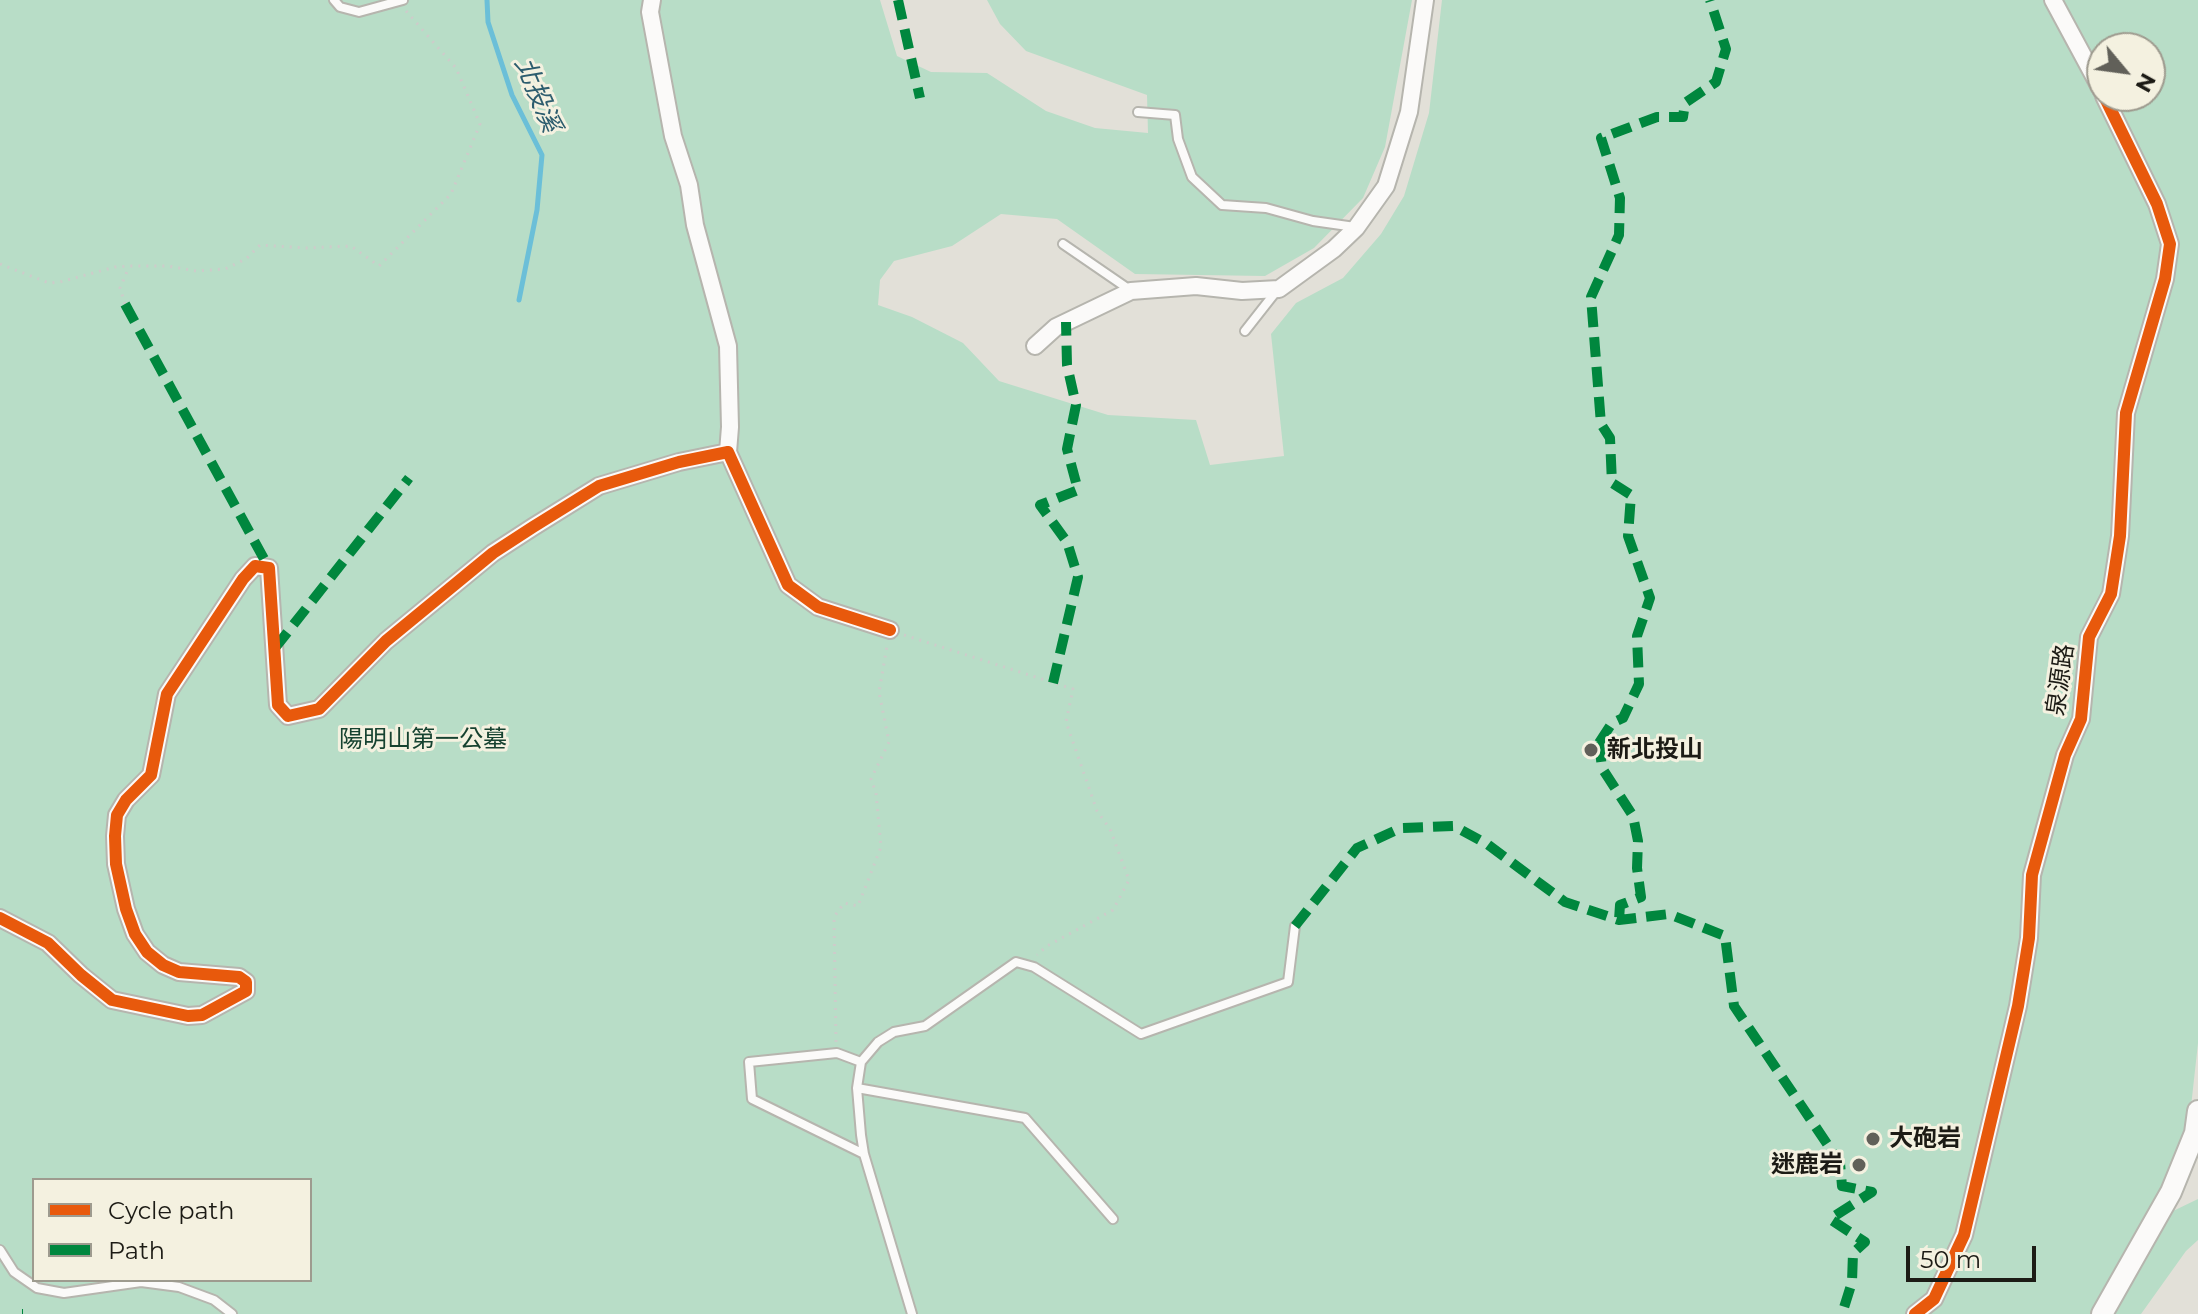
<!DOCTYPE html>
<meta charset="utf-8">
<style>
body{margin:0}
#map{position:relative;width:2198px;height:1314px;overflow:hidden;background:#e2e0d8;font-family:Montserrat,sans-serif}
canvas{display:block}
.legend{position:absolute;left:32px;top:1178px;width:280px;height:104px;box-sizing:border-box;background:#f4f1e0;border:2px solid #9e9b8f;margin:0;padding:10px 14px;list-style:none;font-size:24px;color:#1c1b15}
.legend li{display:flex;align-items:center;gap:16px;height:40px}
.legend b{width:40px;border:2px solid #9e9b8f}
.north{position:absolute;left:2086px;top:32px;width:80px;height:80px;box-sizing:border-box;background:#f4f1e0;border:2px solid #9e9b8f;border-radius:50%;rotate:119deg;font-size:22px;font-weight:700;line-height:32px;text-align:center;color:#1c1b15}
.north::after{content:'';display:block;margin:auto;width:28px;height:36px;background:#616059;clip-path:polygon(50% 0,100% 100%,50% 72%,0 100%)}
.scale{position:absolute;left:1906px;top:1246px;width:130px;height:36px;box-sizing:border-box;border:4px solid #1c1b15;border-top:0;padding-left:10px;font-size:24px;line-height:28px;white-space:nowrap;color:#1c1b15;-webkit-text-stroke:6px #f4f1e0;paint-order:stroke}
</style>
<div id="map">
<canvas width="2198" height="1314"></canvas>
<ul class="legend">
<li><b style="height:10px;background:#e8590c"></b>Cycle path</li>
<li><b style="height:10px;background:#00873e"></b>Path</li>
</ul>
<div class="north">N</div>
<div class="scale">50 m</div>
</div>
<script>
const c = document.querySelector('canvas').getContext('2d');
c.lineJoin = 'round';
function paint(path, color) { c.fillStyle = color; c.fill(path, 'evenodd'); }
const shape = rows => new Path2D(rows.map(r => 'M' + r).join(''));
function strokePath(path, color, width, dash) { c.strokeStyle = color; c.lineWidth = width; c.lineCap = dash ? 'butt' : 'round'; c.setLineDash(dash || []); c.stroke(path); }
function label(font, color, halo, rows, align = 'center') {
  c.font = font + ' Montserrat,"Noto Sans TC",sans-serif'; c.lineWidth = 6; c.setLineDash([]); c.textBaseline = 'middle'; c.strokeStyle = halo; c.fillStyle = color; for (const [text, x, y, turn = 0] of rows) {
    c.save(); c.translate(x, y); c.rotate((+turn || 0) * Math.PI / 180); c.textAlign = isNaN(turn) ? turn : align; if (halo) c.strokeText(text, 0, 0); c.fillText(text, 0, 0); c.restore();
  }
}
const green = shape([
 [0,0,880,0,897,56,931,72,987,73,1046,111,1095,128,1148,133,1147,95,1026,51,1000,24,987,0,1412,0,1385,147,1363,198,1314,248,1265,276,1135,274,1057,219,1001,214,952,246,894,261,880,280,878,305,912,317,963,343,999,381,1108,415,1196,420,1210,465,1284,456,1271,334,1296,303,1343,278,1381,234,1404,196,1429,113,1442,0,2198,0,2198,1043,2188,1134,2160,1199,2091,1314,0,1314],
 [2102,48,2150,48,2150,96,2102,96],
 [34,1180,310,1180,310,1280,34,1280],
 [2198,1199,2198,1240,2186,1251,2141,1314,2111,1314,2171,1212]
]);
const stream = shape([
 [487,0,488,22,512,95,542,155,537,210,519,300]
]);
const path = shape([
 [0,264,49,283,60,282,115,267,130,266,168,266,196,271,225,269,246,259,260,245,306,248,351,246,379,266,451,194,480,124,456,68,406,11],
 [125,304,120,288,129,267],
 [904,635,1073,689,1066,722,1097,811,1110,829,1129,880,1113,910,1047,946,1037,955],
 [836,1042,834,917,844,903,858,906,881,847,876,793,871,779,889,742,879,692,887,646]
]);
const service = shape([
 [334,0,340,7,359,12,403,0],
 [1138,112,1175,115,1178,139,1192,177,1222,205,1266,208,1313,221,1355,227],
 [1063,244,1130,290],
 [1245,331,1278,289],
 [861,1062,837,1053,749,1062,752,1099,864,1154],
 [857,1088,1025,1118,1113,1219],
 [0,1250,14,1272,37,1288,64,1293,141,1282,179,1287,214,1300,232,1314],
 [912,1314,864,1154,861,1135,857,1088,861,1062,878,1042,894,1032,925,1026,1016,962,1034,967,1141,1034,1288,982,1295,926]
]);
const minor = shape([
 [652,0,650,12,673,136,689,185,695,225,728,346,730,427,728,452],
 [2053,0,2102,91],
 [1035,346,1056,327,1131,291,1196,286,1242,291,1279,289,1334,249,1356,228,1386,186,1409,112,1425,0],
 [0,918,48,943,81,975,112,1000,188,1016,202,1015,246,991,246,982,239,977,179,972,163,965,147,952,135,934,126,909,116,864,115,836,117,815,126,800,151,775,167,694,243,579,255,566,269,568,278,705,288,716,319,709,386,641,493,553,533,527,599,486,679,462,728,452,788,585,818,607,890,630],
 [1915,1314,1934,1299,1964,1235,2018,1006,2029,938,2032,875,2065,755,2081,719,2089,637,2111,594,2120,536,2126,413,2165,279,2170,244,2157,204,2104,96]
]);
const tertiary = shape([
 [2102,1314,2171,1192,2195,1133,2198,1111]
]);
const quiet = shape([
 [898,0,920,98],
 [125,304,269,568],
 [275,648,409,478],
 [1053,683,1078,577,1067,542,1040,505,1078,490,1067,449,1076,405,1067,365,1066,322],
 [1599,742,1602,768,1633,816,1638,841,1637,868,1641,897,1620,905,1619,920],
 [1599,743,1612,723,1623,718,1639,684,1637,636,1650,598,1628,536,1631,495,1612,483,1610,438,1601,424,1591,297,1619,235,1620,198,1601,138,1657,117,1683,117,1685,103,1716,82,1726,49,1710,0],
 [1295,926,1357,848,1401,828,1454,826,1487,844,1565,902,1619,920,1669,914,1725,936,1734,1006,1840,1163,1842,1186,1872,1192,1830,1219,1865,1242,1853,1253,1852,1282,1842,1314],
 [22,1314,23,1314]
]);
const cycleway = shape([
 [0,918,48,943,81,975,112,1000,188,1016,202,1015,246,991,246,982,239,977,179,972,163,965,147,952,135,934,126,909,116,864,115,836,117,815,126,800,151,775,167,694,243,579,255,566,269,568,278,705,288,716,319,709,386,641,493,553,533,527,599,486,679,462,728,452,788,585,818,607,890,630],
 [1915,1314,1934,1299,1964,1235,2018,1006,2029,938,2032,875,2065,755,2081,719,2089,637,2111,594,2120,536,2126,413,2165,279,2170,244,2157,204,2104,96]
]);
const markers = [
 [1591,750,8,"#616059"],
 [1873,1139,8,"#616059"],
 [1859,1165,8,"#616059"]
];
const streetNames = [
 ["泉源路",2061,680,-82]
];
const parkNames = [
 ["陽明山第一公墓",423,740]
];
const poiNames = [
 ["新北投山",1607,750],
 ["大砲岩",1889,1139],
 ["迷鹿岩",1843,1165,"right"]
];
const waterNames = [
 ["北投溪",537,95,67]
];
paint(green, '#b8ddc7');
strokePath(stream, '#6bbfd8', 5);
strokePath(service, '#b6b5ae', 12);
strokePath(minor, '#b6b5ae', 20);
strokePath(tertiary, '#b6b5ae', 24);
strokePath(path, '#cdccca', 3, [2, 6]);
strokePath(service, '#fbfaf9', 8);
strokePath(minor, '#fbfaf9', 16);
strokePath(tertiary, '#fbfaf9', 20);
strokePath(quiet, '#00873e', 10, [20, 10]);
strokePath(cycleway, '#e8590c', 12);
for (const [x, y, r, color] of markers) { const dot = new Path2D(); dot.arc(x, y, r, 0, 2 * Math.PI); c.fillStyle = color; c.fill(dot); strokePath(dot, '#f4f1e0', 3); }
label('24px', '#1c1b15', '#f4f1e0', streetNames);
label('24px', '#164230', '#f4f1e0', parkNames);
label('bold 24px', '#1c1b15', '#f4f1e0', poiNames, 'left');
label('italic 26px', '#2d5d6e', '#f4f1e0', waterNames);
</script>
